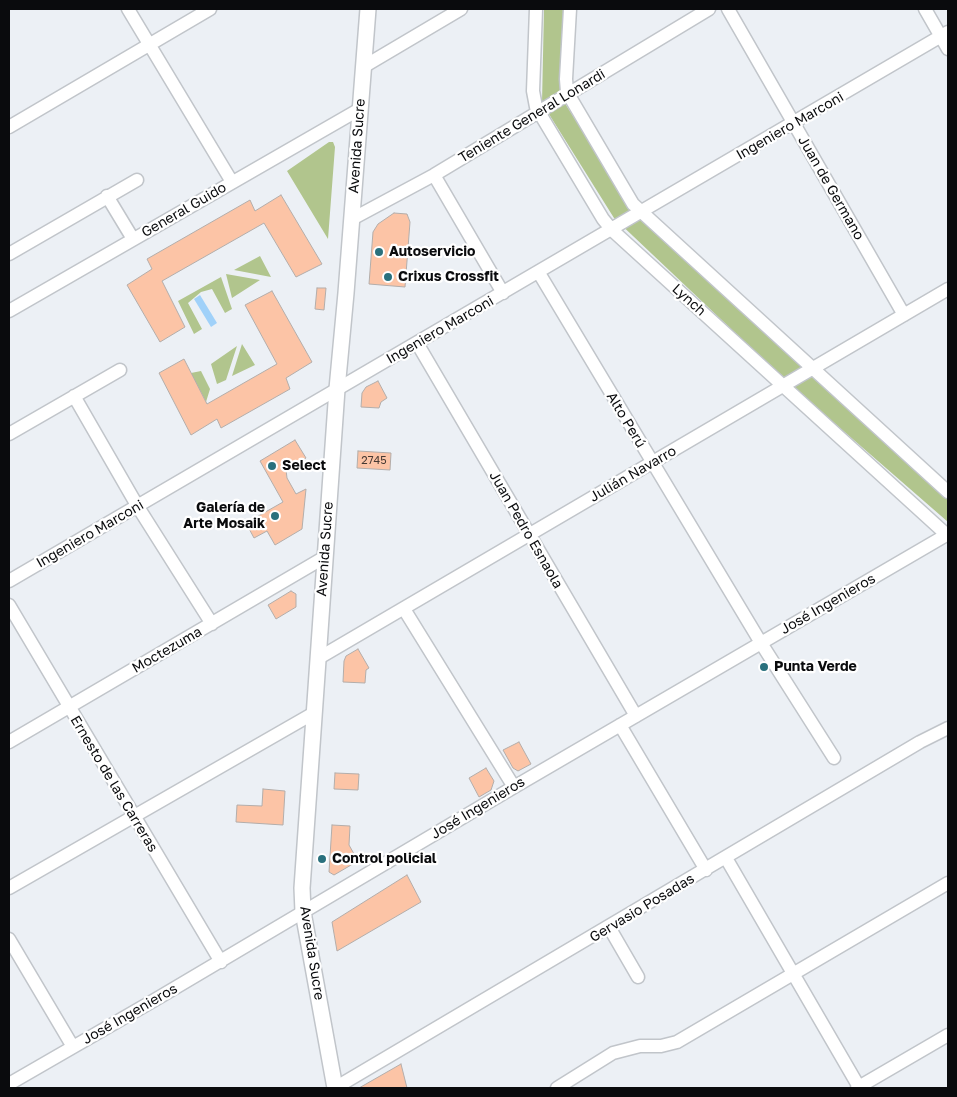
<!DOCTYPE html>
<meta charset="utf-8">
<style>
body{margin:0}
#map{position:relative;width:957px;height:1097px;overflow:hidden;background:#ecf0f5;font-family:"Golos Text",sans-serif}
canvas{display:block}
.frame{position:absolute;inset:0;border:10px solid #0a0b0d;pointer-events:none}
</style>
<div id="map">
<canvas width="957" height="1097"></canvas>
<div class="frame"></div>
</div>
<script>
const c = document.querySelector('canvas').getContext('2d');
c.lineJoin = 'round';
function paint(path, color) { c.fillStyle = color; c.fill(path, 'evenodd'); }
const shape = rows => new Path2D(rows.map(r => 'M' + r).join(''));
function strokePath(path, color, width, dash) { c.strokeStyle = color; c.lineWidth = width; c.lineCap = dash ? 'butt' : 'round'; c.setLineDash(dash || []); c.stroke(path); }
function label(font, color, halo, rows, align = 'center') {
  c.font = font + ' "Golos Text",sans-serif'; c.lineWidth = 4.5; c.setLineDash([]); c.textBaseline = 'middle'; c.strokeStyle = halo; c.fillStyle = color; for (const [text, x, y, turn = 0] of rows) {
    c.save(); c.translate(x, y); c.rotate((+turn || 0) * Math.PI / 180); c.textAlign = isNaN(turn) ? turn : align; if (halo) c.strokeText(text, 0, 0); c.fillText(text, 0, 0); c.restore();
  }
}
const green = shape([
 [544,9,566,9,561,97,632,209,948,498,948,522,786,381,614,218,542,103],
 [329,142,333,142,335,147,328,239,287,171],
 [260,256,271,277,234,270],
 [226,274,260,280,232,298],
 [221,277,232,309,225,313,212,289,201,292,188,303,202,329,194,334,178,301],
 [242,344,255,365,232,376],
 [237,346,226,380,217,384,211,364],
 [201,371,210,389,206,402,191,373]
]);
const water = shape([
 [200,295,217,323,211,327,194,299]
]);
const building = shape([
 [281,195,322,264,296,277,264,223,162,281,185,327,160,342,127,285,152,269,147,259,250,200,255,211,281,195],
 [394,213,407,214,410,222,405,287,369,284,373,232,378,224,394,213],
 [317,288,326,288,324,310,315,309,317,288],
 [272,291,312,362,286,378,290,389,221,428,217,419,191,435,159,373,184,359,207,404,277,364,245,305,272,291],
 [378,381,387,398,381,402,379,408,361,407,362,393,366,387,378,381],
 [295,440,306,458,286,470,287,478,296,494,306,489,302,529,275,545,267,531,254,538,246,523,283,502,260,461,295,440],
 [358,451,391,453,390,470,357,468,358,451],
 [291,591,296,594,296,607,276,619,268,605,291,591],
 [358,649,369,668,366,670,365,683,343,682,344,661,346,656,358,649],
 [519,742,531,764,518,771,513,768,503,750,519,742],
 [486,768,494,781,491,790,479,797,469,778,486,768],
 [335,773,359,774,358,790,334,789,335,773],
 [263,789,285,791,283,825,236,822,237,805,262,806,263,789],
 [332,825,350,826,349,845,358,861,334,875,329,872,332,825],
 [407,875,421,902,337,951,332,922,407,875],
 [401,1064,407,1088,359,1088,401,1064]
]);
const minor = shape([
 [128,9,232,182],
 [536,9,533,91,536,107,603,219,612,230,947,535],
 [570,9,566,79,567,92,633,204,948,492],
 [728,9,904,315],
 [925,9,948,49],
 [363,67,461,9],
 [9,127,210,9],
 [434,175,503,293],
 [107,196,133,239],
 [352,219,434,175,709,9],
 [9,254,137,180],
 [539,273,761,643,834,758],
 [9,311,360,109],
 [417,343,636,716],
 [74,396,138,507,212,624],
 [9,434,120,370],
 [9,581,948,32],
 [9,605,221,962],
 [404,609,514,787],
 [317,659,948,289],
 [620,725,706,870],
 [9,742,325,557],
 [726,858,859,1087],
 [9,888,314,713],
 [609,927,638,977],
 [9,939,73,1047],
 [9,1084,158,998,514,787,948,534],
 [335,1088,920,742,948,728],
 [557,1088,613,1053,640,1046,661,1046,677,1042,948,883],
 [857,1088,948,1035]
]);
const major = shape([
 [335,1088,303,912,302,888,337,389,346,293,368,9]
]);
const markers = [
 [379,252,5,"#29707d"],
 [388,277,5,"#29707d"],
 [272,466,5,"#29707d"],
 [275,516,5,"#29707d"],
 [764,667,5,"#29707d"],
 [322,859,5,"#29707d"]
];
const numberNames = [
 ["2745",374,461]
];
const streetNames = [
 ["Teniente General Lonardi",532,116,-31],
 ["Ingeniero Marconi",790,126,-30],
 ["Avenida Sucre",357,146,-86],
 ["Juan de Germano",831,188,60],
 ["General Guido",184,210,-30],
 ["Lynch",689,300,42],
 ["Ingeniero Marconi",440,330,-30],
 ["Alto Perú",626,420,59],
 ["Julián Navarro",633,474,-30],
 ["Juan Pedro Esnaola",526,530,60],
 ["Ingeniero Marconi",90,534,-30],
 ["Avenida Sucre",325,549,-86],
 ["José Ingenieros",828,604,-30],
 ["Moctezuma",167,650,-30],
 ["Ernesto de las Carreras",114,784,59],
 ["José Ingenieros",478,808,-31],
 ["Gervasio Posadas",642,908,-31],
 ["Avenida Sucre",312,953,81],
 ["José Ingenieros",130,1014,-30]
];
const poiNames = [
 ["Autoservicio",389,252],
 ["Crixus Crossfit",398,277],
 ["Select",282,466],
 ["Galería de",265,508,"right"],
 ["Arte Mosaik",265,524,"right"],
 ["Punta Verde",774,667],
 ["Control policial",332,859]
];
paint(green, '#b1c58d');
paint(water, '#a0d1f9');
paint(building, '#fcc4a6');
strokePath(building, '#b3adaa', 1);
strokePath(minor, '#c1c5ca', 15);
strokePath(major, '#c1c5ca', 18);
strokePath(minor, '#fff', 12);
strokePath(major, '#fff', 15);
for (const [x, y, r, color] of markers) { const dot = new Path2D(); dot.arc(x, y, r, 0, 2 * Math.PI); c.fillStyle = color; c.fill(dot); strokePath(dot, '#fff', 2); }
label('11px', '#463933', null, numberNames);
label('14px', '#0a0b0d', '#fff', streetNames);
label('bold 14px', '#0a0b0d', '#fff', poiNames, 'left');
</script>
